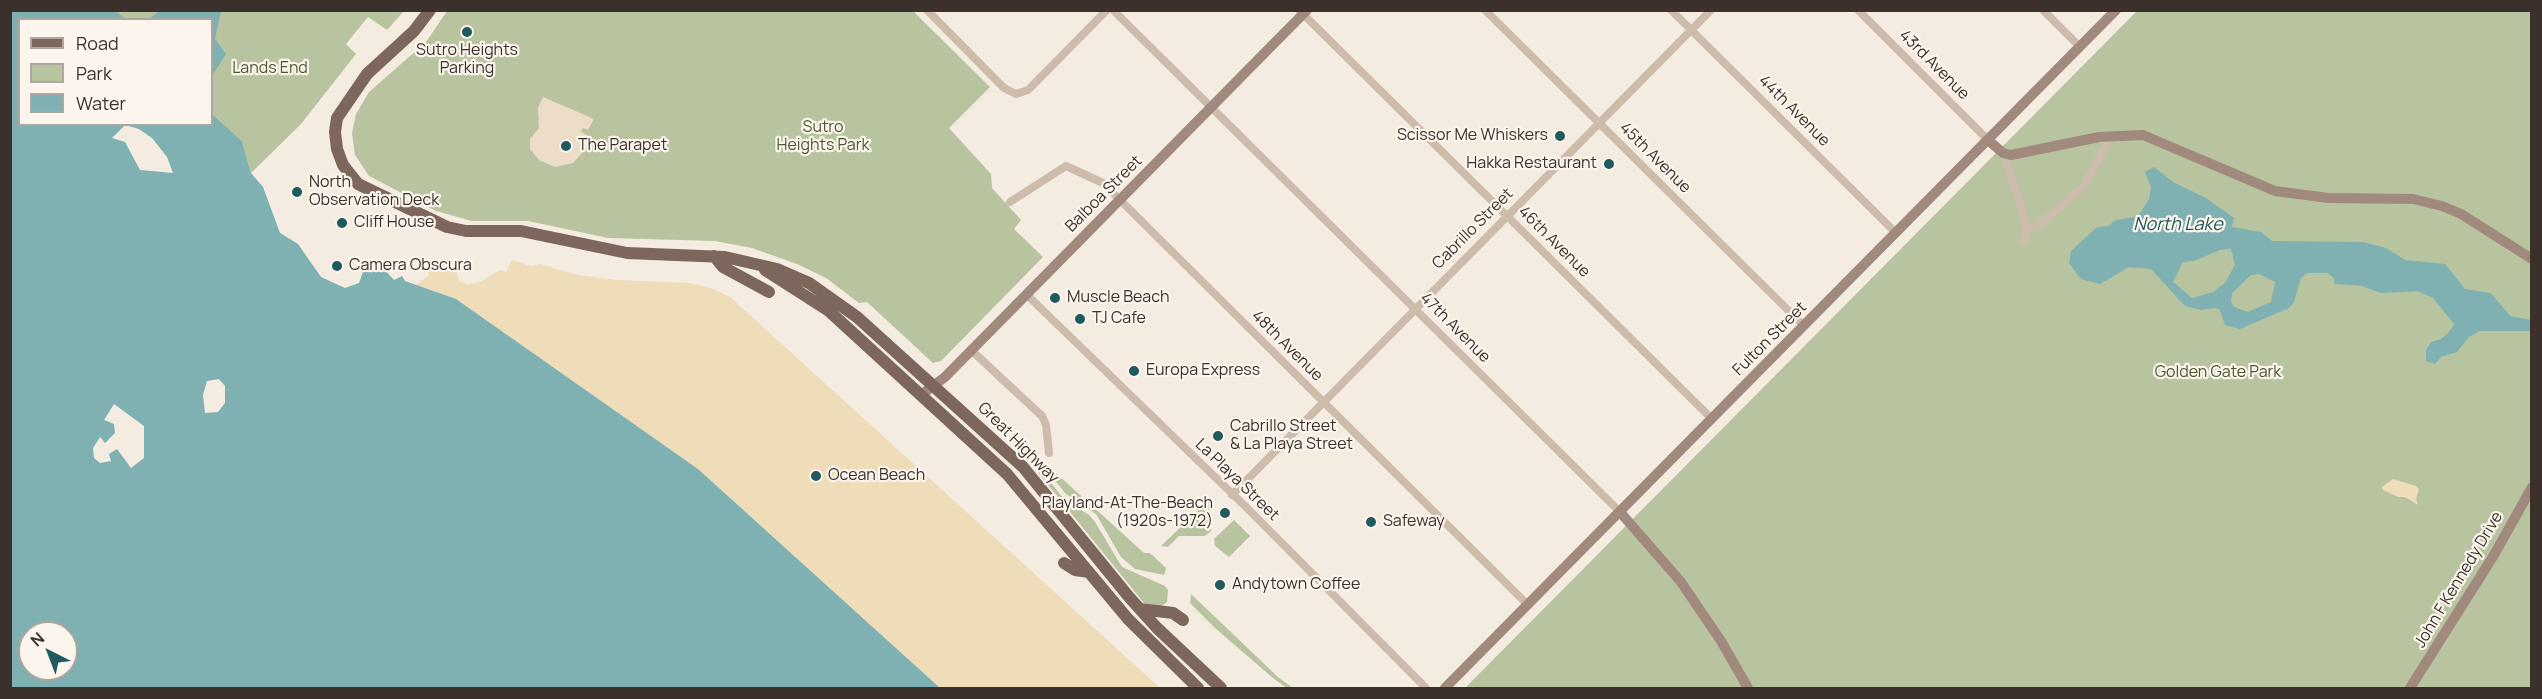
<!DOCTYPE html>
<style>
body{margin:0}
#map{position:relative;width:2542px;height:699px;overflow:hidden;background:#f4ebe1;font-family:Manrope,sans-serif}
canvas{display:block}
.frame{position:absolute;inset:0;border:12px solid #3b302b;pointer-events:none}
.legend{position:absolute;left:18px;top:18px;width:195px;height:108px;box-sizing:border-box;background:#fbf5ee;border:2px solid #aea6a0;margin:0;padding:8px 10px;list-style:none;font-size:18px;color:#3b302b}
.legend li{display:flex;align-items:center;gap:12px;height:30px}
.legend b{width:30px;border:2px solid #aea6a0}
.north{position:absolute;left:18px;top:621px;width:60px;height:60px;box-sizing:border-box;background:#fbf5ee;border:2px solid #aea6a0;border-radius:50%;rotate:318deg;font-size:16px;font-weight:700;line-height:24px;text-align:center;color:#3b302b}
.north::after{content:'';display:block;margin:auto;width:21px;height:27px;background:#1f5a5e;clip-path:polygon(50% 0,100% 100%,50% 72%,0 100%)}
</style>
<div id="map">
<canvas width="2542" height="699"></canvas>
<div class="frame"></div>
<ul class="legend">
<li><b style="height:8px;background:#7d675c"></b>Road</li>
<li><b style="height:16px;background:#b8c4a0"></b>Park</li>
<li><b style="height:16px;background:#7fb0b2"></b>Water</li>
</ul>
<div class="north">N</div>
</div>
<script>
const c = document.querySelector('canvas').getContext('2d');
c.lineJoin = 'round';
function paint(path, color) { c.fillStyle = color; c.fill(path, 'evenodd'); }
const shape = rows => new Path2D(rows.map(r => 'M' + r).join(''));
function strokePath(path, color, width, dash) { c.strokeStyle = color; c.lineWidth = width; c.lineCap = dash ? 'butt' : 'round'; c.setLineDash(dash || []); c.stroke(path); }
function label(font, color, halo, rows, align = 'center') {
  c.font = font + ' Manrope,sans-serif'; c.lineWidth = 4.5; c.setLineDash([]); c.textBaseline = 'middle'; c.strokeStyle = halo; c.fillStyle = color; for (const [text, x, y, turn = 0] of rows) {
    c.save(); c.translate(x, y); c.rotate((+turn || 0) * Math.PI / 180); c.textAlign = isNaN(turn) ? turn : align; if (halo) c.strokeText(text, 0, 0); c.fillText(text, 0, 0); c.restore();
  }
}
const green = shape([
 [116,11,404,11,387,30,368,17,346,44,356,54,301,124,251,173,242,141,212,114,212,20,126,19],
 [447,11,913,11,990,87,949,128,991,174,992,188,1021,220,1014,229,1043,257,941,361,933,363,867,302,859,303,826,278,797,264,752,248,715,241,608,238,528,221,472,221,436,211,369,176,355,155,352,133,356,114,369,92,426,42],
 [2137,11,2531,11,2531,688,1465,688],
 [1046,464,1144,553,1150,553,1166,568,1164,575,1135,569,1121,557,1096,514,1066,494,1043,466],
 [1039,468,1064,499,1089,515,1095,522,1122,567,1165,586,1168,590,1167,602,1160,607,1144,603,1036,470],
 [1207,502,1210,503,1211,531,1205,536,1179,536,1168,547,1161,546],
 [1234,520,1250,536,1229,557,1215,546,1214,539],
 [1191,594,1278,677,1293,688,1287,688,1273,678,1215,628,1190,603]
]);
const sand = shape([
 [512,260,531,266,540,264,578,275,616,280,690,283,713,289,730,297,1160,688,940,688,698,469,456,299,416,285,429,275,428,271,433,267,437,271,444,267,456,270,459,281,467,284,480,282,500,270,506,272],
 [2393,479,2416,486,2419,489,2416,499,2418,505,2405,497,2398,497,2383,490,2382,487]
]);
const plaza = shape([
 [543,97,594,119,588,130,583,128,581,132,592,138,591,143,573,163,555,167,539,160,530,149,530,139,539,128,538,108]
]);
const water = shape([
 [10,11,116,11,126,19,20,20,20,124,212,124,212,114,242,141,251,173,263,187,280,233,298,244,321,277,345,288,359,283,364,269,383,268,394,280,402,276,405,281,456,299,698,469,940,688,11,688],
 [125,125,139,129,152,138,167,157,173,173,140,170,125,142,112,138],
 [219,379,225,386,225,403,218,412,205,413,203,395,207,381],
 [114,404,144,426,144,458,131,468,117,449,109,454,111,461,100,463,94,458,93,448,100,437,105,443,115,433,114,424,104,420],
 [30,633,66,633,66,669,30,669],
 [159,11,221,11,215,39,226,54,212,76,212,20,149,19],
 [2154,167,2173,182,2206,198,2234,218,2232,227,2261,232,2272,241,2363,242,2386,248,2405,260,2445,264,2465,289,2491,293,2510,316,2531,320,2531,331,2480,331,2469,337,2457,352,2441,357,2435,364,2426,361,2426,350,2431,342,2441,339,2449,332,2454,324,2433,298,2417,291,2381,293,2362,286,2334,284,2334,278,2327,273,2307,273,2301,278,2294,302,2289,308,2240,329,2225,325,2220,310,2215,308,2201,310,2185,306,2151,269,2129,267,2100,284,2081,279,2069,263,2071,251,2097,227,2108,226,2116,220,2135,217,2141,212,2149,199,2151,188,2145,172],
 [2231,249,2235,265,2225,283,2213,292,2192,298,2173,282,2183,262,2194,261,2220,250],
 [2259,274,2275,282,2271,302,2248,312,2234,307,2231,302,2232,293,2251,275]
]);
const street = shape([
 [927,10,1004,88,1016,94,1028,90,1107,10],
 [1113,10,1620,512],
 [1299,10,1712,419],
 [1485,10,1804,326],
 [1671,10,1896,233],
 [1858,10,1988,140],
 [2043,10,2080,47],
 [2003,153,2022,209,2026,229,2024,240],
 [1010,202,1066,166,1103,183,1528,605],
 [2026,229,2039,225,2083,187,2105,147,2107,135],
 [1026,294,1247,508,1426,688],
 [971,350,1042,416,1046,425,1049,453],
 [1232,495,1711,10]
]);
const secondary = shape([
 [1988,140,2003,153,2011,155,2099,137,2143,135,2275,191,2328,198,2413,199,2442,206,2461,214,2532,259],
 [921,395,945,377,1307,10],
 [1620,512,1681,582,1721,641,1748,688],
 [1445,688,2116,10],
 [2410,688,2494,555,2532,487]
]);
const primary = shape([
 [430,10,414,31,367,74,337,118,335,132,337,149,343,165,358,184,447,227,466,231,521,231,627,253,725,257,777,269,809,283,857,317,1023,467,1129,597,1157,628,1221,688],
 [714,256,723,267,769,292],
 [765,270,829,311,1007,474,1128,619,1198,688],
 [1064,563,1075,570,1089,572],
 [1140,609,1173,613,1183,620]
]);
const markers = [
 [467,32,6,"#1f5a5e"],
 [1560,136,6,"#1f5a5e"],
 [566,146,6,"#1f5a5e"],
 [1609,164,6,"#1f5a5e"],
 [297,192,6,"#1f5a5e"],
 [342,223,6,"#1f5a5e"],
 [337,266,6,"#1f5a5e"],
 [1055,298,6,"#1f5a5e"],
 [1080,319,6,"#1f5a5e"],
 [1134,371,6,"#1f5a5e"],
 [1218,436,6,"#1f5a5e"],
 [816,476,6,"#1f5a5e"],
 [1225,513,6,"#1f5a5e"],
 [1371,522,6,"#1f5a5e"],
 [1220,585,6,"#1f5a5e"]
];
const poiNames = [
 ["Sutro Heights",467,51,"center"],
 ["Parking",467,69,"center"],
 ["Scissor Me Whiskers",1548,136,"right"],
 ["The Parapet",578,146],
 ["Hakka Restaurant",1597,164,"right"],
 ["North",309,183],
 ["Observation Deck",309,201],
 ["Cliff House",354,223],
 ["Camera Obscura",349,266],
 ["Muscle Beach",1067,298],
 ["TJ Cafe",1092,319],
 ["Europa Express",1146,371],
 ["Cabrillo Street",1230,427],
 ["& La Playa Street",1230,445],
 ["Ocean Beach",828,476],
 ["Playland-At-The-Beach",1213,504,"right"],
 ["(1920s-1972)",1213,522,"right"],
 ["Safeway",1383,522],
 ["Andytown Coffee",1232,585]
];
const streetNames = [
 ["43rd Avenue",1934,65,45],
 ["44th Avenue",1794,111,45],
 ["45th Avenue",1655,158,45],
 ["Balboa Street",1104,194,-45],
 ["Cabrillo Street",1473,229,-45],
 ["46th Avenue",1554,242,45],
 ["47th Avenue",1455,328,45],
 ["Fulton Street",1770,339,-45],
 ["48th Avenue",1287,346,45],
 ["Great Highway",1018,443,45],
 ["La Playa Street",1237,480,44],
 ["John F Kennedy Drive",2459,580,-59]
];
const parkNames = [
 ["Lands End",270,69],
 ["Sutro",823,128],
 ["Heights Park",823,146],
 ["Golden Gate Park",2218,373]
];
const waterNames = [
 ["North Lake",2178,225]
];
paint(green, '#b8c4a0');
paint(sand, '#efdcb8');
paint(plaza, '#ecdcc8');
paint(water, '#7fb0b2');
strokePath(street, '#cdbbac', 8);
strokePath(secondary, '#a18a7d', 10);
strokePath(primary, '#7d675c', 12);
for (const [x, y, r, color] of markers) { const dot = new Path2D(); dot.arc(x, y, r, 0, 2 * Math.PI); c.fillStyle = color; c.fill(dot); strokePath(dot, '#fbf5ee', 2); }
label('16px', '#3b302b', '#fbf5ee', poiNames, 'left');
label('16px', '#3b302b', '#fbf5ee', streetNames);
label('16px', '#4a5a2e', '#fbf5ee', parkNames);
label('italic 18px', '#1f5a5e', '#fbf5ee', waterNames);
</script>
